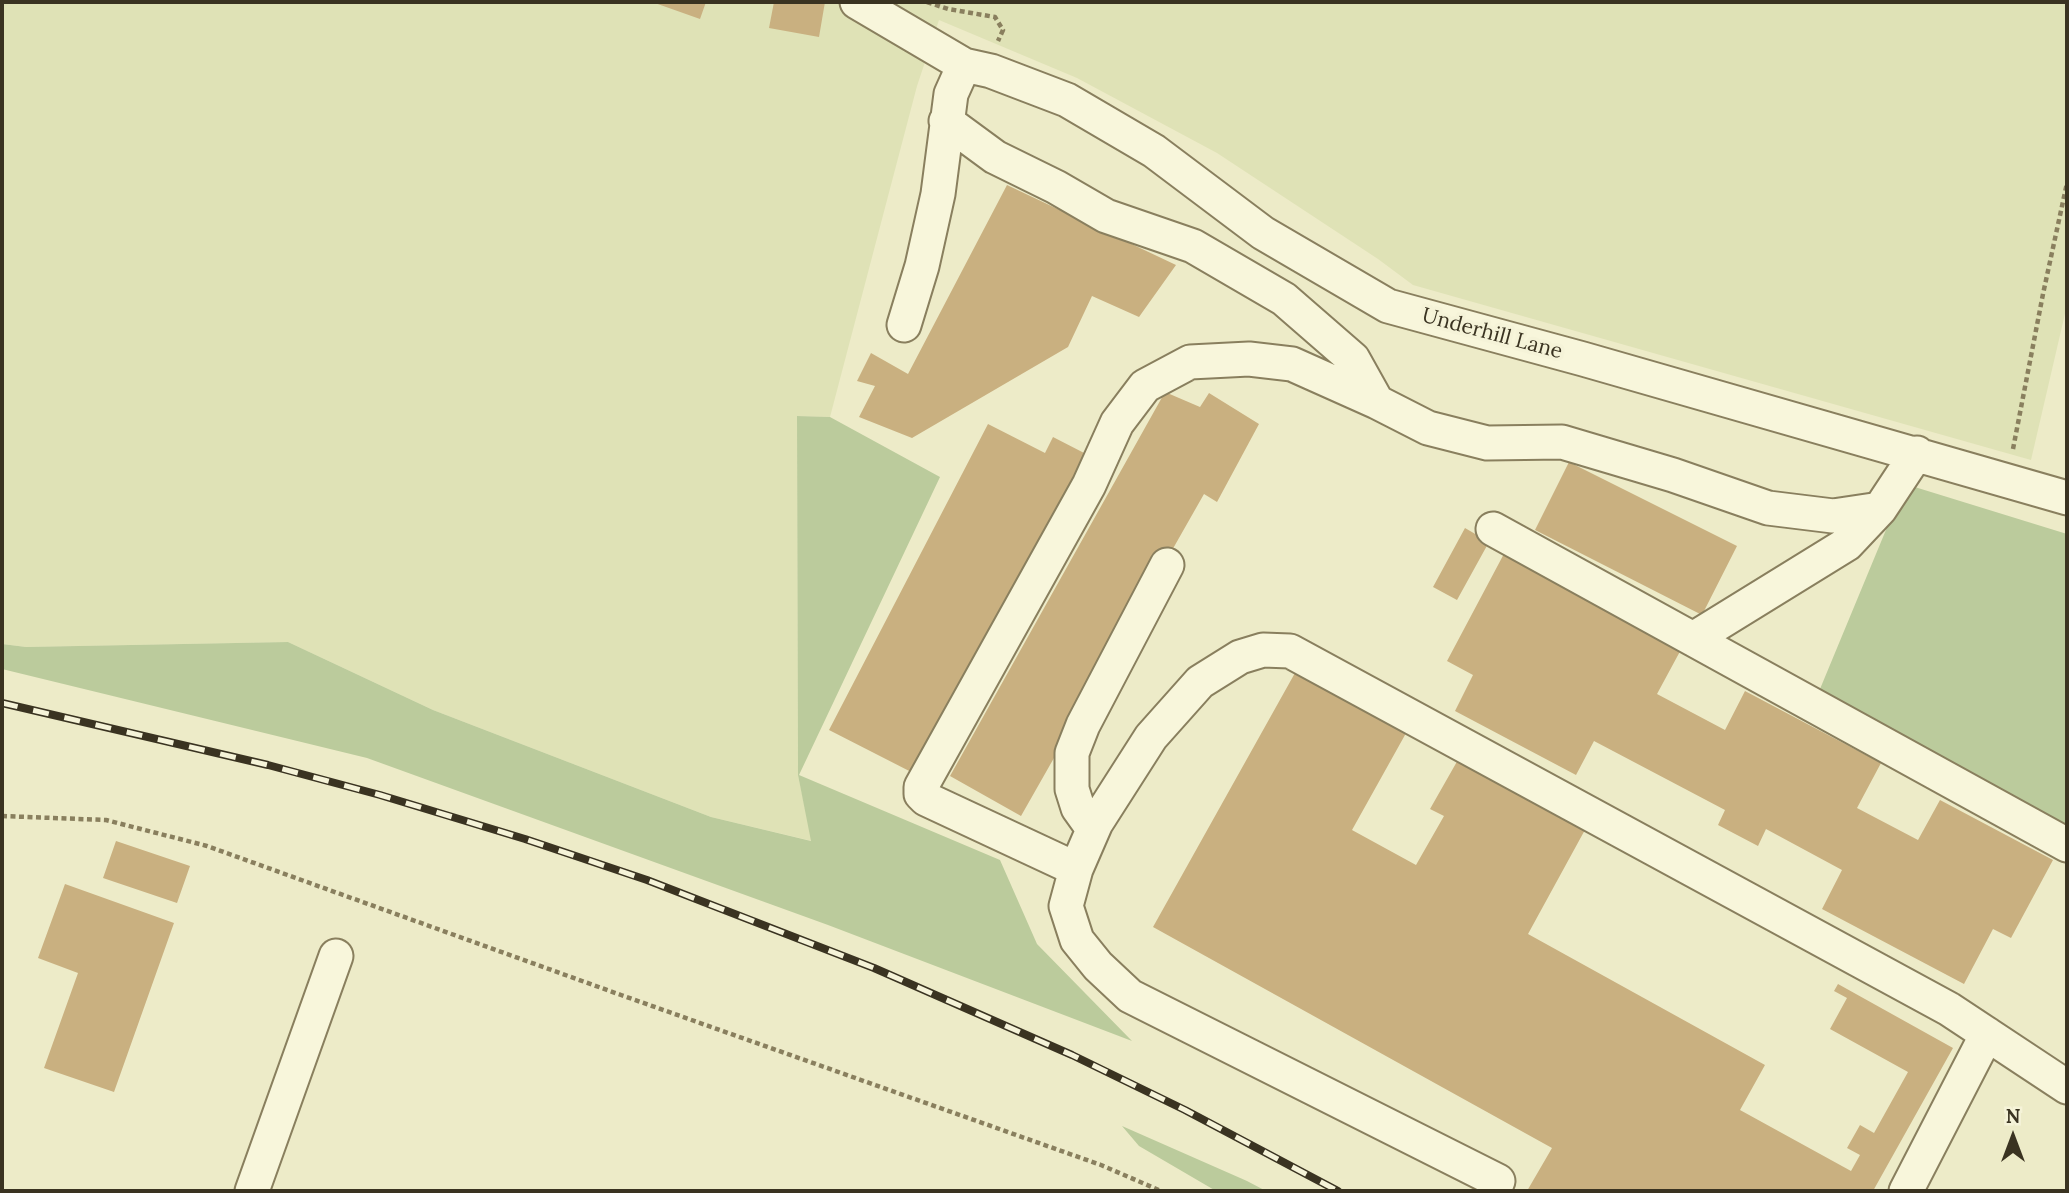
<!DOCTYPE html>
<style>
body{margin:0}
#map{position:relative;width:2069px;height:1193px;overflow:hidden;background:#edebc8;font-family:Lora,serif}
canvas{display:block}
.frame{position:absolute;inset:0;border:4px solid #3a3321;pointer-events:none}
.north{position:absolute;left:1978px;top:1102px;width:70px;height:70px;-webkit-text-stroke:5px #f5f3d8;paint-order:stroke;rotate:0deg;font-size:19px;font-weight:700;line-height:28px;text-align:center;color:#3a3321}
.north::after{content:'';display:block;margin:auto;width:24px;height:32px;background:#3a3321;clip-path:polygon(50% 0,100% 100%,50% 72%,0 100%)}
</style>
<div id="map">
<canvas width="2069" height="1193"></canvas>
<div class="frame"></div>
<div class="north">N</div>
</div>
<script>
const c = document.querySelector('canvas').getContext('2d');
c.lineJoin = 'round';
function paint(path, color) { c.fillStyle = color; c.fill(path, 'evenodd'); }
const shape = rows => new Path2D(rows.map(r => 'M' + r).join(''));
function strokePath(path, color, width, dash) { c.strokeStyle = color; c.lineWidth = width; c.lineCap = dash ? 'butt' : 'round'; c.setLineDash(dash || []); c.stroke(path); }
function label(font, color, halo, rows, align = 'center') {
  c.font = font + ' Lora,serif'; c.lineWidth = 7; c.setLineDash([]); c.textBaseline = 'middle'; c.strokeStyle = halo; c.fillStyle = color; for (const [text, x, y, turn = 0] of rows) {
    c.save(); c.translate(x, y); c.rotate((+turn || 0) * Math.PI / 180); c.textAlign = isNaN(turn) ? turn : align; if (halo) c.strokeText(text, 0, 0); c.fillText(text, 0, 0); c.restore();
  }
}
const farmland = shape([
 [2,2,2067,2,2067,305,2031,460,1413,285,1378,259,1217,153,1077,78,939,20,917,86,830,417,797,416,798,775,812,841,711,817,433,710,288,642,26,647,2,644]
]);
const green = shape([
 [797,416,830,417,940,477,799,775,1000,860,1037,944,1132,1041,828,925,367,758,2,669,2,644,26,647,288,642,433,710,711,817,811,841,798,775],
 [1905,484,2067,534,2067,828,1820,689],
 [1122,1126,1247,1181,1266,1191,1216,1191,1139,1146]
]);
const building = shape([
 [652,2,706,2,700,19],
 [774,2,825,2,819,37,769,28],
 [1007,185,1176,265,1139,317,1092,296,1068,347,912,438,859,417,875,386,857,381,871,353,908,374],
 [1165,392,1200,407,1209,393,1259,424,1217,502,1204,494,1021,816,950,776],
 [988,424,1045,453,1053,437,1088,455,921,777,829,730],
 [1569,462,1737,546,1702,615,1535,530],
 [1465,528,1489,542,1457,600,1433,587],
 [1506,550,1684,644,1657,694,1725,730,1745,691,1881,763,1857,808,1918,840,1940,800,2053,860,2011,938,1993,929,1964,984,1822,909,1842,870,1766,829,1758,846,1718,825,1725,810,1594,741,1576,775,1455,711,1473,675,1447,661],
 [1300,664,1410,726,1352,830,1416,865,1444,816,1430,809,1459,758,1586,828,1528,934,1765,1065,1740,1110,1851,1171,1860,1155,1847,1148,1860,1125,1874,1133,1908,1072,1830,1029,1847,998,1834,991,1838,984,1953,1048,1873,1191,1527,1191,1552,1148,1153,927],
 [116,841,190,866,177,903,103,878],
 [65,884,174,923,114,1092,44,1068,78,973,38,958]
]);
const path = shape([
 [927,2,948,9,995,17,1003,30,998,41],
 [2013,449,2043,294,2067,183],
 [2,816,106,820,207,846,621,995,1101,1165,1161,1191]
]);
const minor = shape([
 [857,2,964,65,991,71,1067,100,1154,151,1263,233,1388,306,1583,359,2067,498],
 [946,121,995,157,1056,187,1106,216,1193,246,1284,299,1353,359,1377,402],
 [904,325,922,266,938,194,951,94,964,65],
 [1493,529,2067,845],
 [1693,639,1847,544,1880,509,1917,453],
 [1093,829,1078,808,1072,789,1072,753,1083,725,1167,565],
 [1076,869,926,799,921,794,921,787,1089,485,1117,423,1145,386,1190,362,1249,359,1292,364,1377,402,1428,428,1487,443,1562,442,1673,475,1768,508,1833,516,1880,509],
 [1498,1181,1130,996,1098,966,1077,940,1066,906,1076,869,1096,823,1151,737,1200,682,1240,657,1263,650,1290,651,1949,1009,2067,1087],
 [252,1191,336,956],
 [1906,1191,1987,1034]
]);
const rail = shape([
 [2,703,268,765,380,795,525,839,647,880,874,968,1072,1055,1185,1110,1338,1191]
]);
const streetNames = [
 ["Underhill Lane",1492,334,15]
];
paint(farmland, '#dfe2b6');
paint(green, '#bbcb9c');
paint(building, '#c9b080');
strokePath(minor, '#897f5e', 37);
strokePath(path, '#897f5e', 4.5, [5, 3.5]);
strokePath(minor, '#f8f6db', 33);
strokePath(rail, '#3a3321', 8);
strokePath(rail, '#f5f3d8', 5, [16]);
label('21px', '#3a3321', '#f5f3d8', streetNames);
</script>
